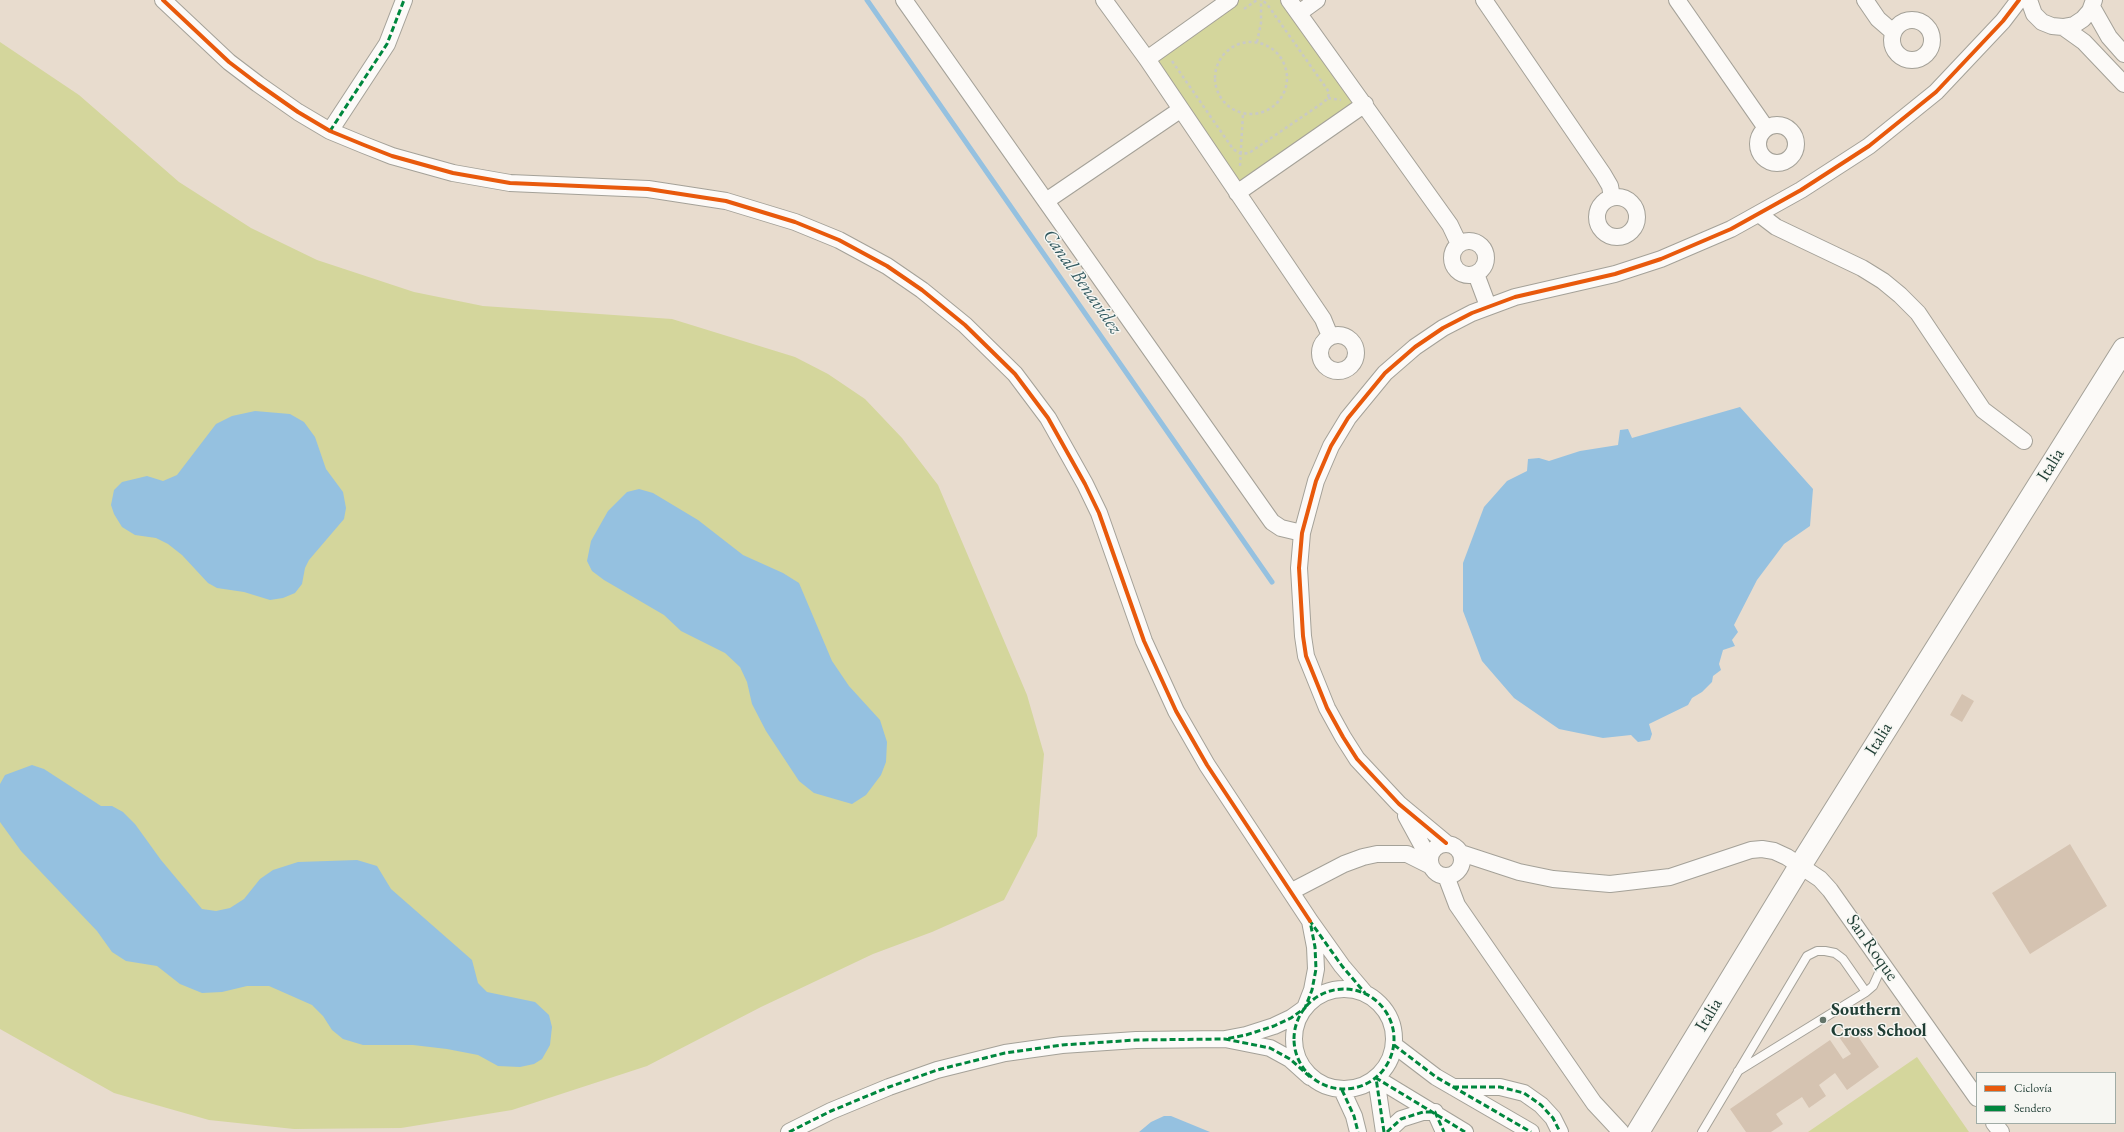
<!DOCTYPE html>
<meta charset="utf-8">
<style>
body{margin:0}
#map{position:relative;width:2124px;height:1132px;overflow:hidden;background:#e8dcce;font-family:"EB Garamond",serif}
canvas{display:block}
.legend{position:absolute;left:1976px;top:1072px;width:140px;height:52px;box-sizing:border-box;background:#f6f6f2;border:1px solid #a0aca6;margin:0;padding:5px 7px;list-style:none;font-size:12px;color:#1f3d34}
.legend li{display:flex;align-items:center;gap:8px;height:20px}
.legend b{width:20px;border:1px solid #a0aca6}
</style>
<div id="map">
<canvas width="2124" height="1132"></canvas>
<ul class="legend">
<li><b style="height:5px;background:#e8590c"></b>Ciclovía</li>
<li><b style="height:5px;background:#00873e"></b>Sendero</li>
</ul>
</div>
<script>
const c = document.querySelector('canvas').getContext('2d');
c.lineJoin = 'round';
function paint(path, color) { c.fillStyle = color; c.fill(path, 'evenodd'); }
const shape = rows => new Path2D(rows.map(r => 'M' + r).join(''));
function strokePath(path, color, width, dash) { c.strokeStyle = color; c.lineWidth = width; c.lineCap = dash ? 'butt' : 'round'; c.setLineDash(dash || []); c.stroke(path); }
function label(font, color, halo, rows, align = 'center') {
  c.font = font + ' "EB Garamond",serif'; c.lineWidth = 3; c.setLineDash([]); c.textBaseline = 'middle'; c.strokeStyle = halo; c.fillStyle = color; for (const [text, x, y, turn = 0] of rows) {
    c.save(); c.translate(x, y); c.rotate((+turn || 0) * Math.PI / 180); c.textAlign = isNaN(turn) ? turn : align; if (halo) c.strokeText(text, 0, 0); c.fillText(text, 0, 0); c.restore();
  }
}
const green = shape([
 [1230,0,1289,0,1365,104,1237,193,1147,59],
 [0,42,79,95,179,182,251,228,317,260,414,292,483,306,672,319,795,357,828,374,865,399,902,438,938,485,1027,695,1044,754,1037,836,1004,900,932,932,873,954,761,1007,647,1066,512,1110,401,1128,294,1129,209,1120,114,1093,0,1029],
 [1917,1057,1969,1132,1808,1132]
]);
const water = shape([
 [1740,407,1813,489,1810,526,1784,544,1757,580,1734,625,1738,632,1732,640,1735,646,1723,650,1719,664,1721,670,1713,676,1712,682,1702,692,1692,698,1688,705,1649,724,1652,734,1650,740,1638,742,1631,735,1603,738,1559,729,1514,698,1482,661,1463,611,1463,563,1484,507,1507,481,1527,471,1528,459,1539,458,1549,461,1580,451,1618,445,1620,430,1628,429,1632,438],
 [255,411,290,414,304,422,315,437,326,469,343,492,346,508,344,519,309,560,305,568,302,584,295,593,283,598,270,600,244,592,217,588,208,583,182,555,168,544,156,538,135,535,122,527,114,514,111,505,114,490,122,482,147,476,163,481,177,475,216,424,232,416],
 [639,489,653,493,698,520,743,555,783,573,799,583,832,661,849,686,880,720,887,742,886,762,881,775,866,795,852,804,814,793,799,781,766,731,752,704,747,682,740,667,725,653,681,631,664,615,604,580,592,571,587,561,591,541,608,511,627,492],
 [32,765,44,769,101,806,112,806,123,812,135,824,161,860,202,909,216,911,230,908,244,899,260,879,273,870,298,862,357,860,377,866,391,889,472,960,478,983,487,992,535,1002,549,1015,552,1027,550,1045,542,1059,534,1064,520,1067,498,1066,478,1055,447,1049,413,1045,363,1045,343,1039,332,1030,323,1016,312,1005,269,986,247,986,222,992,202,993,180,984,157,966,126,961,112,952,97,931,21,851,0,822,0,784,5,775],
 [1164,1116,1171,1116,1210,1132,1139,1132,1151,1122]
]);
const stream = shape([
 [867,0,1272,582]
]);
const building = shape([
 [1962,694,1974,701,1962,722,1950,715],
 [2070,844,2107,906,2030,954,1992,893],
 [1852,1028,1879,1067,1847,1090,1835,1073,1819,1085,1826,1096,1809,1108,1802,1097,1776,1114,1783,1124,1771,1132,1746,1132,1730,1109,1830,1040,1843,1059,1851,1054,1839,1037]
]);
const path = shape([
 [1244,9,1257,0],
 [1257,42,1261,23,1261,0],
 '1215 78a36 36 0 1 1 72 0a36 36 0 1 1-72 0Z',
 [1172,61,1233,149,1241,154,1249,153,1324,102,1328,98,1329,92,1267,4,1262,0],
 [1328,98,1341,100],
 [1240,166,1243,113]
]);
const lane = shape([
 [1866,992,1873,986,1883,964],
 [1702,1132,1807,956,1817,951,1825,951,1835,953,1843,959,1866,992,1738,1071]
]);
const street = shape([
 [163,0,229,62,258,84,298,112,330,131,364,145,392,156,453,173,510,183,648,189,726,201,795,222,839,240,887,266,922,290,965,325,1015,374,1048,418,1085,484,1099,513,1144,641,1176,711,1207,765,1310,921],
 [904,0,1272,522,1281,528,1302,533],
 [1104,0,1147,59,1323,319,1330,336],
 [1289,0,1450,225,1459,244],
 [1484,0,1603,174,1610,186,1612,197],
 [1677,0,1766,128],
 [1865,0,1878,19,1893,32],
 [2029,0,2034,14,2042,22,2052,26,2063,27,2074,25,2083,19,2090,11,2094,0],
 [2092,7,2109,37,2124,54],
 [1299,13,1317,0],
 '1892 40a20 20 0 1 1 40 0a20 20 0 1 1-40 0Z',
 [2063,27,2084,42,2124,84],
 [1147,59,1230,0],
 '1758 144a19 19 0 1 1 38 0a19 19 0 1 1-38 0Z',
 [330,131,387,44,404,0],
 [1237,193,1365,104],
 '1597 217a20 20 0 1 1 40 0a20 20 0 1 1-40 0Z',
 [1046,201,1180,110],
 [1759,214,1776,227,1862,268,1883,281,1900,295,1918,313,1983,410,2024,441],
 '1452 258a17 17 0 1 1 34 0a17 17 0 1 1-34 0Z',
 [1476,274,1488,306],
 '1320 353a18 18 0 1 1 36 0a18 18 0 1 1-36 0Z',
 [1406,816,1430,860],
 [1446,843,1399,804,1357,759,1343,737,1327,708,1306,656,1303,636,1299,568,1302,533,1316,481,1331,446,1348,418,1385,373,1415,347,1443,328,1472,313,1515,297,1615,274,1661,259,1731,229,1801,190,1869,146,1936,92,2003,21,2019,0],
 '1430 860a16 16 0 1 1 32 0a16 16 0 1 1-32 0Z',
 [1461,853,1519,872,1553,879,1610,884,1670,877,1751,850,1762,849,1774,851,1787,857,1820,879,1830,890,1977,1098],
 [1446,876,1457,905,1594,1103,1621,1132],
 [1292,891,1344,864,1363,857,1377,854,1407,854,1431,866],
 '1294 1039a50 50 0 1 1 100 0a50 50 0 1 1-100 0Z',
 [1394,1045,1436,1077,1531,1132],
 [1310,1077,1290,1059,1270,1048,1225,1039,1246,1035,1274,1026,1291,1018,1305,1008,1312,990,1316,969,1315,947,1310,921,1342,966,1365,993],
 [1453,1087,1500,1087,1524,1093,1541,1105,1553,1118,1560,1132],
 [1342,1090,1354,1116,1358,1132],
 [1994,1123,2001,1132],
 [789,1132,831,1111,889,1087,937,1070,1005,1053,1062,1045,1136,1040,1225,1039],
 [1384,1132,1376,1078,1465,1132],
 [1387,1132,1401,1119,1423,1112,1435,1112,1444,1132]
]);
const secondary = shape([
 [1638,1132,1800,866,2124,349]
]);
const quiet = shape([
 [330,131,387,44,404,0],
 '1294 1039a50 50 0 1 1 100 0a50 50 0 1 1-100 0Z',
 [1394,1045,1436,1077,1531,1132],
 [1310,1077,1290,1059,1270,1048,1225,1039,1246,1035,1274,1026,1291,1018,1305,1008,1312,990,1316,969,1315,947,1310,921,1342,966,1365,993],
 [1453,1087,1500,1087,1524,1093,1541,1105,1553,1118,1560,1132],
 [1342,1090,1354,1116,1358,1132],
 [789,1132,831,1111,889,1087,937,1070,1005,1053,1062,1045,1136,1040,1225,1039],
 [1384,1132,1376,1078,1465,1132],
 [1387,1132,1401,1119,1423,1112,1435,1112,1444,1132]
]);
const cycleway = shape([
 [163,0,229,62,258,84,298,112,330,131,364,145,392,156,453,173,510,183,648,189,726,201,795,222,839,240,887,266,922,290,965,325,1015,374,1048,418,1085,484,1099,513,1144,641,1176,711,1207,765,1310,921],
 [1446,843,1399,804,1357,759,1343,737,1327,708,1306,656,1303,636,1299,568,1302,533,1316,481,1331,446,1348,418,1385,373,1415,347,1443,328,1472,313,1515,297,1615,274,1661,259,1731,229,1801,190,1869,146,1936,92,2003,21,2019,0]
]);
const markers = [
 [1823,1020,4,"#65756a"]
];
const streetNames = [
 ["Italia",2051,465,-58],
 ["Italia",1879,739,-58],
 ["San Roque",1872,948,55],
 ["Italia",1709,1015,-59]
];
const poiNames = [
 ["Southern",1831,1010],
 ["Cross School",1831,1031]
];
const waterNames = [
 ["Canal Benavídez",1082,282,55]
];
paint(green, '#d4d69c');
paint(water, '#95c1e0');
strokePath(stream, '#95c1e0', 5);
paint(building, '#d5c3b1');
strokePath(lane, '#a4a198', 10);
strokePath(street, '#a4a198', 18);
strokePath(secondary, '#a4a198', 24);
strokePath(path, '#c9c9c6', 2.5, [3, 3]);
strokePath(lane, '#fcfaf8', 8);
strokePath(street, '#fcfaf8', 16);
strokePath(secondary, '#fcfaf8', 22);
strokePath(quiet, '#00873e', 3, [6, 3]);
strokePath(cycleway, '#e8590c', 4);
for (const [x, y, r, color] of markers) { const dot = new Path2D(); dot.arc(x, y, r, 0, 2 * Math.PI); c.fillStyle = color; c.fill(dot); strokePath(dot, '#f6f6f2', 1.5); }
label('18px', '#1f3d34', '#f6f6f2', streetNames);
label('bold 18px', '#1f3d34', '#f6f6f2', poiNames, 'left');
label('italic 19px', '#345b61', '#f6f6f2', waterNames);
</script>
